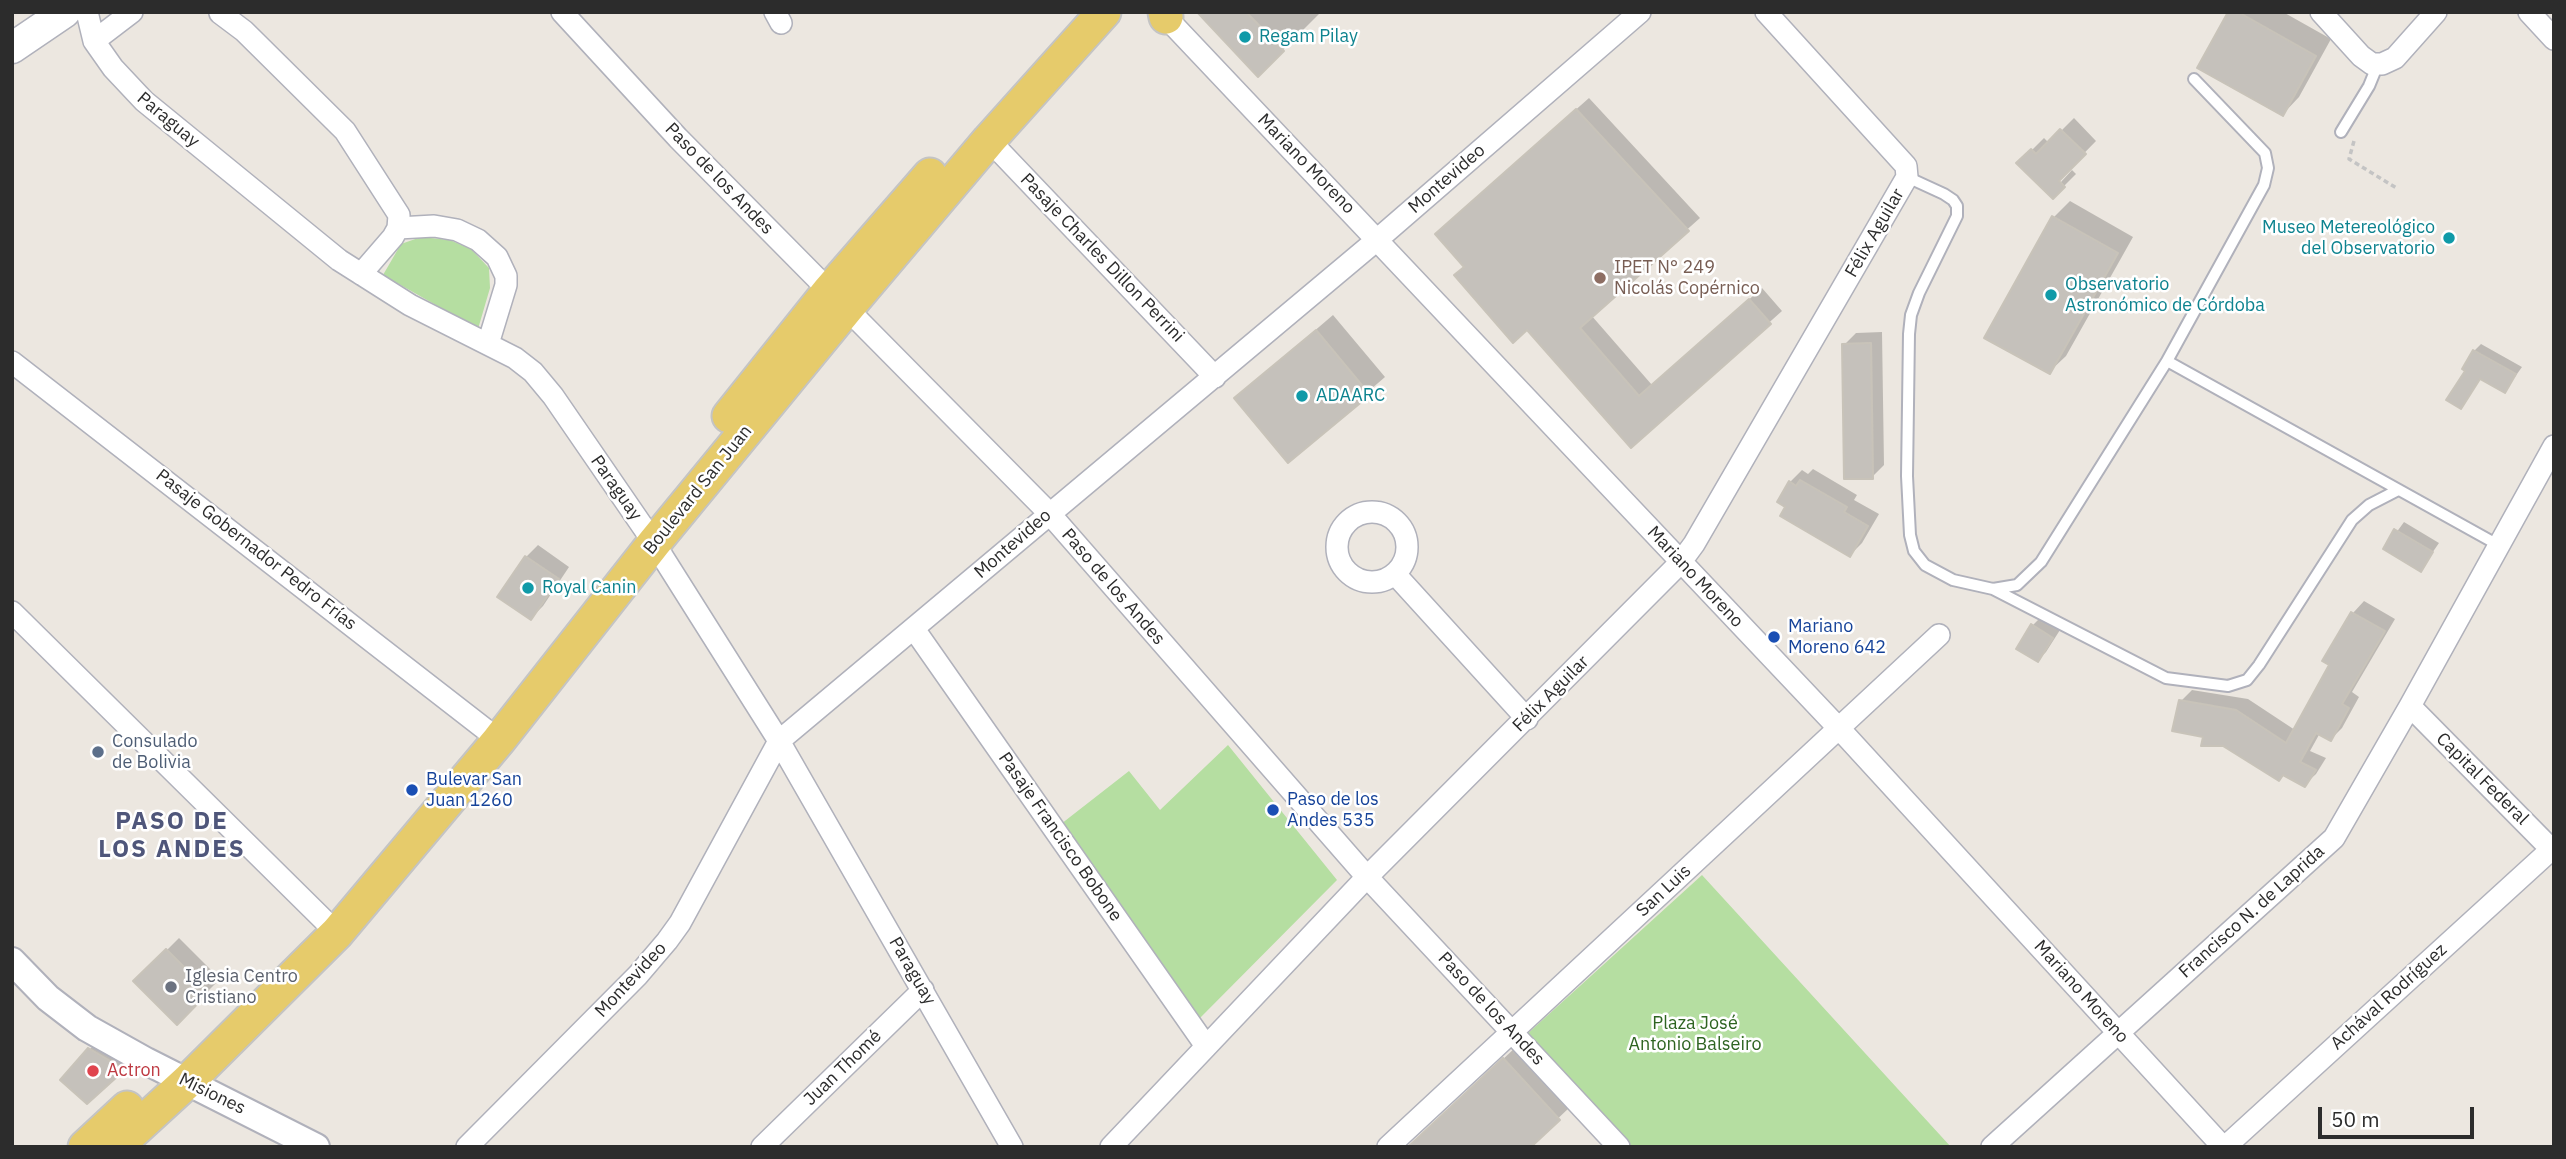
<!DOCTYPE html>
<meta charset="utf-8">
<style>
body{margin:0}
#map{position:relative;width:2566px;height:1159px;overflow:hidden;background:#ece7e0;font-family:"IBM Plex Sans",sans-serif}
canvas{display:block}
.frame{position:absolute;inset:0;border:14px solid #2c2c2c;pointer-events:none}
.scale{position:absolute;left:2318px;top:1107px;width:156px;height:32px;box-sizing:border-box;border:4px solid #2c2c2c;border-top:0;padding-left:9px;font-size:21px;line-height:24px;white-space:nowrap;color:#2c2c2c;-webkit-text-stroke:5px #fff;paint-order:stroke}
</style>
<div id="map">
<canvas width="2566" height="1159"></canvas>
<div class="frame"></div>
<div class="scale">50 m</div>
</div>
<script>
const c = document.querySelector('canvas').getContext('2d');
c.lineJoin = 'round';
function paint(path, color) { c.fillStyle = color; c.fill(path, 'evenodd'); }
const shape = rows => new Path2D(rows.map(r => 'M' + r).join(''));
function strokePath(path, color, width, dash) { c.strokeStyle = color; c.lineWidth = width; c.lineCap = dash ? 'butt' : 'round'; c.setLineDash(dash || []); c.stroke(path); }
function label(font, color, halo, rows, align = 'center') {
  c.font = font + ' "IBM Plex Sans",sans-serif'; c.lineWidth = 5; c.setLineDash([]); c.textBaseline = 'middle'; c.strokeStyle = halo; c.fillStyle = color; for (const [text, x, y, turn = 0] of rows) {
    c.save(); c.translate(x, y); c.rotate((+turn || 0) * Math.PI / 180); c.textAlign = isNaN(turn) ? turn : align; if (halo) c.strokeText(text, 0, 0); c.fillText(text, 0, 0); c.restore();
  }
}
const green = shape([
 [421,237,450,240,471,249,489,268,490,288,478,329,383,275,401,244],
 [1228,745,1337,880,1199,1019,1061,824,1129,771,1160,810],
 [1702,875,1951,1147,1629,1147,1526,1035]
]);
const shadow = shape([
 [1207,12,1321,12,1259,74],
 [2230,12,2283,12,2331,39,2299,97,2283,114],
 [1589,98,1700,218,1591,315,1652,385,1762,288,1782,311,1631,446,1527,328,1466,266,1449,222],
 [2074,118,2096,141,2056,182,2061,182,2072,170,2076,174,2053,197,2019,163,2044,138,2049,143],
 [2070,201,2133,237,2066,356,2049,372,2054,217],
 [1333,315,1385,377,1288,461,1236,398],
 [1882,332,1884,465,1872,477,1844,345,1856,333],
 [2481,344,2522,367,2505,391,2481,378,2461,407,2467,370,2474,351],
 [1813,469,1857,495,1854,500,1879,514,1862,543,1850,555,1788,507,1790,482,1802,470,1808,474],
 [2404,522,2439,543,2421,569,2385,548],
 [538,545,569,567,543,606,531,618,526,557],
 [2364,601,2395,619,2352,692,2359,697,2342,728,2331,739,2320,733,2310,751,2326,758,2316,774,2304,785,2205,735,2181,701,2192,690,2248,699,2295,730,2331,665,2325,661,2353,613],
 [2040,618,2060,630,2046,652,2038,660,2032,626],
 [179,938,220,979,177,1022,136,981],
 [97,1042,124,1057,125,1067,117,1075,89,1050],
 [1516,1047,1570,1107,1528,1147,1406,1147,1411,1145]
]);
const building = shape([
 [1197,12,1246,12,1284,51,1258,77,1197,12],
 [2228,12,2238,12,2316,56,2283,116,2197,68,2228,12],
 [1576,109,1689,231,1580,328,1639,396,1749,299,1771,324,1631,448,1527,330,1513,343,1454,275,1464,267,1435,234,1576,109],
 [2060,129,2086,154,2059,181,2065,187,2053,199,2016,163,2031,149,2036,154,2060,129],
 [2052,216,2118,253,2050,374,1984,338,2052,216],
 [1316,330,1370,395,1288,463,1234,398,1316,330],
 [1871,343,1873,479,1844,479,1842,344,1871,343],
 [2473,350,2516,374,2505,393,2480,379,2461,409,2446,400,2465,371,2462,369,2473,350],
 [1800,480,1847,507,1844,512,1868,526,1850,557,1780,516,1785,507,1777,502,1789,481,1796,486,1800,480],
 [2394,529,2433,552,2421,572,2383,549,2394,529],
 [525,556,559,579,531,620,497,597,525,556],
 [2351,612,2385,631,2342,704,2349,708,2331,741,2316,733,2300,762,2316,770,2305,787,2283,775,2279,781,2223,746,2201,746,2203,737,2172,731,2179,700,2236,710,2286,743,2329,665,2322,661,2351,612],
 [2031,624,2053,638,2038,662,2016,649,2031,624],
 [166,949,209,992,177,1025,133,981,166,949],
 [88,1048,117,1065,118,1076,87,1104,60,1080,88,1048],
 [1503,1058,1560,1120,1531,1147,1408,1147,1503,1058]
]);
const path = shape([
 [2354,141,2349,159,2398,189]
]);
const service = shape([
 [2341,132,2369,86,2378,64],
 [1907,177,1944,194,1953,200,1957,206,1957,216,1919,293,1911,315,1909,334,1907,476,1910,535,1914,551,1925,565,1953,580,1993,589,2166,678,2228,686,2247,680,2259,665,2352,520,2369,505,2398,490],
 [2167,361,2500,546],
 [1993,589,2017,585,2041,562,2167,361,2264,185,2268,168,2265,153,2194,79]
]);
const minor = shape([
 [87,12,94,41,113,68,144,101,339,260,410,305,515,358,533,372,553,396,654,543,779,741,1012,1147],
 [562,12,678,138,1049,513,1367,877,1619,1147],
 [775,12,781,23],
 [1161,12,1847,737,2223,1147],
 [2321,12,2361,56,2372,64,2382,64,2395,58,2436,12],
 [2529,12,2554,39],
 [220,13,244,31,345,131,399,215,398,228,393,237,361,274],
 [94,41,132,12],
 [989,140,1215,377],
 [398,228,434,226,457,230,478,240,497,257,506,276,506,285,488,344],
 [12,362,499,740],
 '1337 547a35 35 0 1 1 70 0a35 35 0 1 1-70 0Z',
 [1395,574,1527,719],
 [12,612,337,933],
 [914,629,1206,1046],
 [2410,706,2554,852],
 [467,1147,638,975,667,941,680,923,779,741,1378,239,1640,12],
 [762,1147,923,990],
 [1111,1147,1367,877,1680,563,1694,544,1907,177,1906,166,1766,12],
 [1388,1147,1939,635],
 [1992,1147,2334,838,2410,706,2554,446],
 [2225,1147,2554,847]
]);
const tertiary = shape([
 [12,961,48,998,87,1028,146,1061,316,1147]
]);
const secondary = shape([
 [12,48,65,12]
]);
const primary = shape([
 [1165,12,1166,17],
 [729,416,829,291,930,175],
 [85,1147,127,1108],
 [116,1147,188,1081,337,933,499,740,654,543,847,308,989,140,1104,12]
]);
const markers = [
 [1245,37,7,"#0f9aa8"],
 [2449,238,7,"#0f9aa8"],
 [1600,278,7,"#8d6e63"],
 [2051,295,7,"#0f9aa8"],
 [1302,396,7,"#0f9aa8"],
 [528,588,7,"#0f9aa8"],
 [1774,637,7,"#1a4fb4"],
 [98,752,7,"#5c6f8a"],
 [412,790,7,"#1a4fb4"],
 [1273,810,7,"#1a4fb4"],
 [171,987,7,"#6b7280"],
 [93,1071,7,"#e0444e"]
];
const cultureNames = [
 ["Regam Pilay",1259,37],
 ["Museo Metereológico",2435,228,"right"],
 ["del Observatorio",2435,249,"right"],
 ["Observatorio",2065,285],
 ["Astronómico de Córdoba",2065,306],
 ["ADAARC",1316,396],
 ["Royal Canin",542,588]
];
const streetNames = [
 ["Paraguay",168,120,40],
 ["Mariano Moreno",1306,164,46],
 ["Paso de los Andes",719,179,46],
 ["Montevideo",1447,179,-41],
 ["Félix Aguilar",1875,233,-60],
 ["Pasaje Charles Dillon Perrini",1102,258,46],
 ["Paraguay",616,488,55],
 ["Boulevard San Juan",698,490,-51],
 ["Montevideo",1013,544,-41],
 ["Pasaje Gobernador Pedro Frías",256,550,38],
 ["Mariano Moreno",1695,577,47],
 ["Paso de los Andes",1113,587,49],
 ["Félix Aguilar",1551,694,-45],
 ["Capital Federal",2482,779,45],
 ["Pasaje Francisco Bobone",1060,837,55],
 ["San Luis",1664,891,-43],
 ["Francisco N. de Laprida",2252,912,-42],
 ["Paraguay",912,971,60],
 ["Montevideo",631,980,-47],
 ["Mariano Moreno",2081,992,48],
 ["Achával Rodríguez",2389,997,-42],
 ["Paso de los Andes",1491,1009,47],
 ["Juan Thomé",843,1068,-44],
 ["Misiones",212,1094,26]
];
const educationNames = [
 ["IPET N° 249",1614,268],
 ["Nicolás Copérnico",1614,289]
];
const transitNames = [
 ["Mariano",1788,627],
 ["Moreno 642",1788,648],
 ["Bulevar San",426,780],
 ["Juan 1260",426,801],
 ["Paso de los",1287,800],
 ["Andes 535",1287,821]
];
const serviceNames = [
 ["Consulado",112,742],
 ["de Bolivia",112,763]
];
const worshipNames = [
 ["Iglesia Centro",185,977],
 ["Cristiano",185,998]
];
const parkNames = [
 ["Plaza José",1695,1024],
 ["Antonio Balseiro",1695,1045]
];
const healthNames = [
 ["Actron",107,1071]
];
const districtNames = [
 ["PASO DE",172,822],
 ["LOS ANDES",172,850]
];
paint(green, '#b5dea1');
paint(shadow, '#0003');
paint(building, '#c5c1bb');
strokePath(building, '#c8c3b9', 2);
strokePath(service, '#b0b1bb', 14);
strokePath(minor, '#b0b1bb', 24);
strokePath(tertiary, '#b0b1bb', 30);
strokePath(secondary, '#b0b1bb', 33);
strokePath(primary, '#c4c4c4', 37);
strokePath(path, '#c4c4c4', 3.5, [5, 3.5]);
strokePath(service, '#fff', 10);
strokePath(minor, '#fff', 21);
strokePath(tertiary, '#fff', 26);
strokePath(secondary, '#fff', 30);
strokePath(primary, '#e6cb6b', 33);
for (const [x, y, r, color] of markers) { const dot = new Path2D(); dot.arc(x, y, r, 0, 2 * Math.PI); c.fillStyle = color; c.fill(dot); strokePath(dot, '#fff', 2.5); }
label('18px', '#0d838f', '#fff', cultureNames, 'left');
label('18px', '#2c2c2c', '#fff', streetNames);
label('18px', '#785e54', '#fff', educationNames, 'left');
label('18px', '#164399', '#fff', transitNames, 'left');
label('18px', '#4e5e75', '#fff', serviceNames, 'left');
label('18px', '#5b616d', '#fff', worshipNames, 'left');
label('18px', '#2e6421', '#fff', parkNames);
label('18px', '#be3a42', '#fff', healthNames, 'left');
c.letterSpacing = '2px';
label('bold 24px', '#4f567a', '#fff', districtNames);
c.letterSpacing = '0px';
</script>
